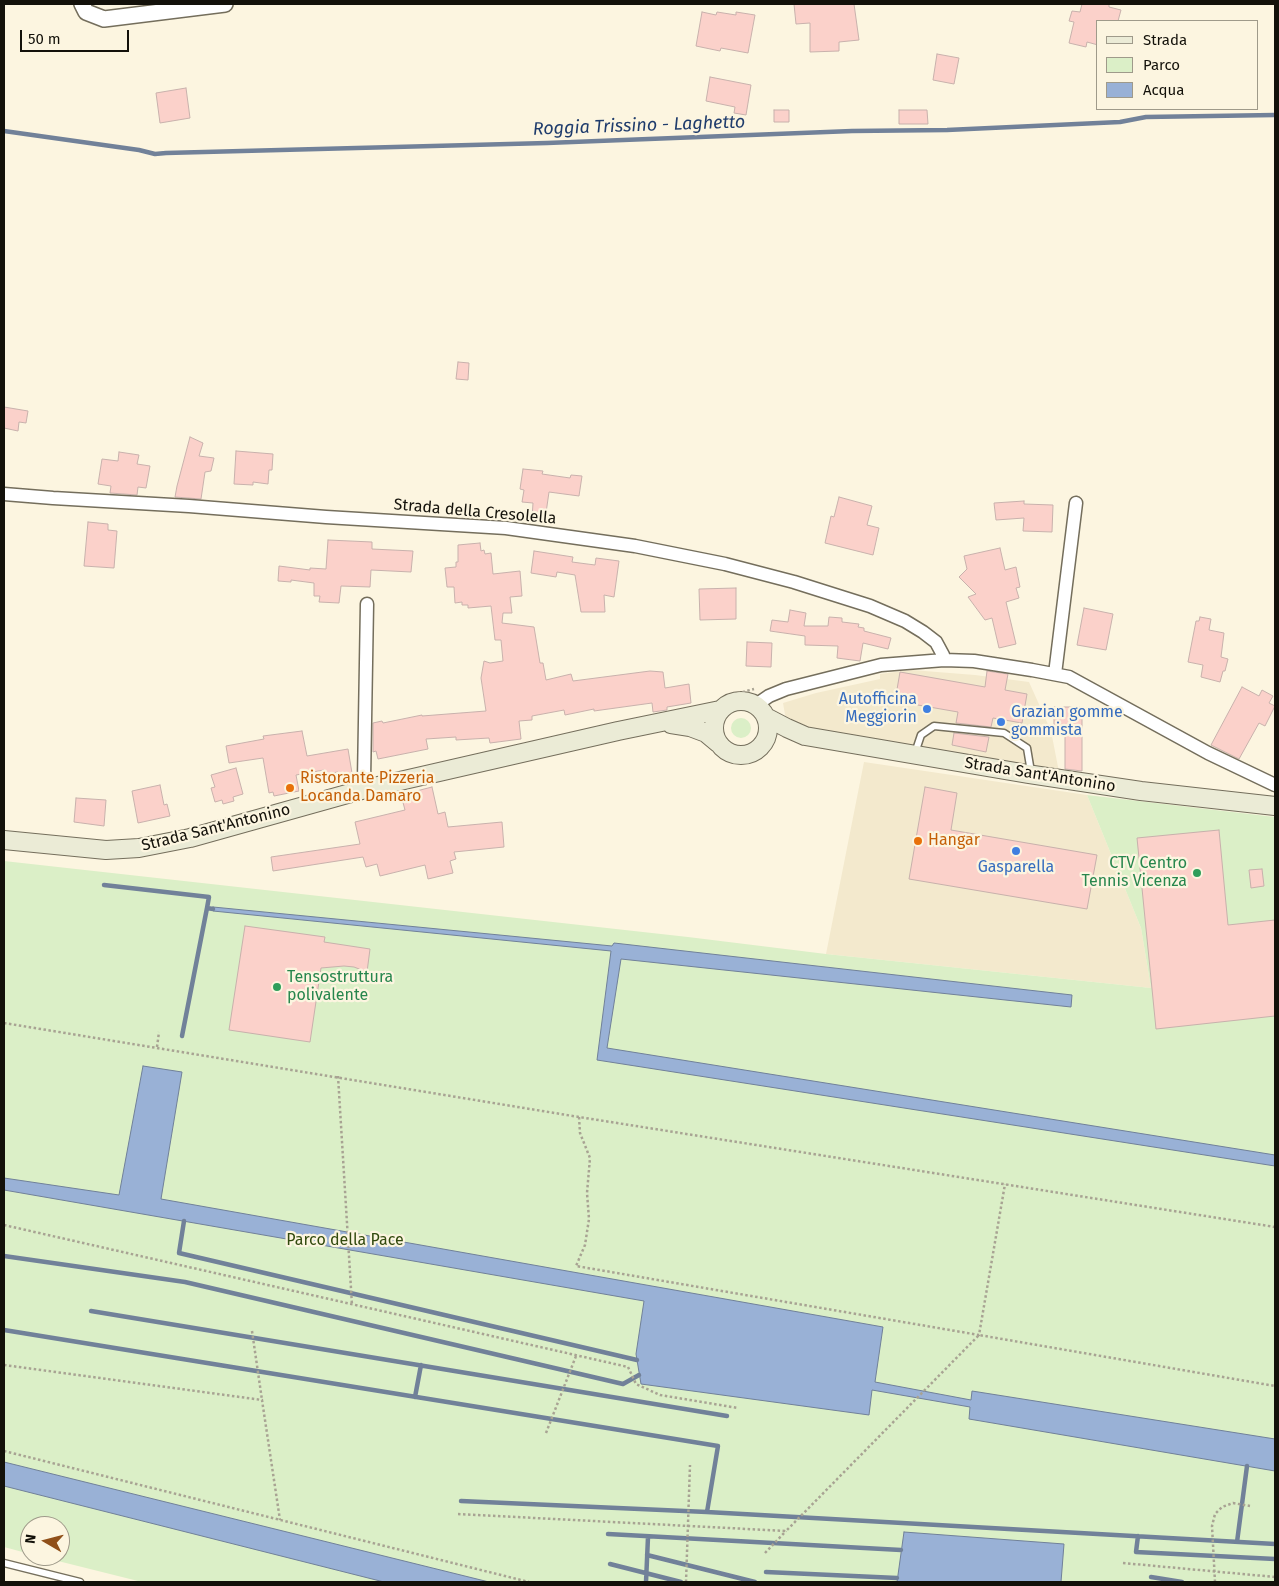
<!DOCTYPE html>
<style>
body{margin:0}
#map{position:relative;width:1279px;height:1586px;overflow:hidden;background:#fcf5e0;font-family:"Fira Sans",sans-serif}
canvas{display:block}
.frame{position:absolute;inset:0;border:5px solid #13110a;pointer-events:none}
.legend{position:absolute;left:1096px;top:20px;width:162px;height:90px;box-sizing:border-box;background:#fcf5e0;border:1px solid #9f9a8a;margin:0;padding:6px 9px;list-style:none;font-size:15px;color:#13110a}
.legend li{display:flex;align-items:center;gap:10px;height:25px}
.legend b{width:25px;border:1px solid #9f9a8a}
.north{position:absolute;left:20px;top:1516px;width:50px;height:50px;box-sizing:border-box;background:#fcf5e0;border:1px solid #9f9a8a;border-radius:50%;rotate:278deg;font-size:14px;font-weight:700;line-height:20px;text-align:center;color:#13110a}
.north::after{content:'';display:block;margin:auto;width:18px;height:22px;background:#905019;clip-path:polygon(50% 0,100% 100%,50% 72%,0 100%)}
.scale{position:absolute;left:20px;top:30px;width:109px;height:22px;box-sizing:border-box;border:2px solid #13110a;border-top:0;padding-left:6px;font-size:15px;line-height:18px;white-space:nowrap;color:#13110a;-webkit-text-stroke:4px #fcf5e0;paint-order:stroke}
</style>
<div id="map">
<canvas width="1279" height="1586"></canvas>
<div class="frame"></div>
<ul class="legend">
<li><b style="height:6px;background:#ebebd6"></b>Strada</li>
<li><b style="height:14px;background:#dbefc7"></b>Parco</li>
<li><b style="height:14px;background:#99b1d6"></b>Acqua</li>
</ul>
<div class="north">N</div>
<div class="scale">50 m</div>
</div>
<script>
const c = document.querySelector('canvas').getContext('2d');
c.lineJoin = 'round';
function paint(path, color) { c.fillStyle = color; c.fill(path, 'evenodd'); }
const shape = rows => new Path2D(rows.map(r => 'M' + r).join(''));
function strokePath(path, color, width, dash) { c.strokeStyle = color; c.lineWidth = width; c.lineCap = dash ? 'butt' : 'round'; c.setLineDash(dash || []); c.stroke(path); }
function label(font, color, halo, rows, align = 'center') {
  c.font = font + ' "Fira Sans",sans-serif'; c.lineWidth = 4.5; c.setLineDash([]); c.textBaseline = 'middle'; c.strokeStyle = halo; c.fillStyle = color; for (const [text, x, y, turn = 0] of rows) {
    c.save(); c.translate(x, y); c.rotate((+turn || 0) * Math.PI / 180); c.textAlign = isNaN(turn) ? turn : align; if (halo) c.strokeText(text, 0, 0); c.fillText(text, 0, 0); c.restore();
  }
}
const built = shape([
 [912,670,975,675,1029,682,1051,731,1059,772,787,726,783,703,816,693,880,679,880,674],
 [864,762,1087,795,1141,928,1151,988,826,954]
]);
const green = shape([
 '731 728a10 10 0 1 1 20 0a10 10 0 1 1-20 0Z',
 [1087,795,1275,817,1275,1582,142,1582,38,1556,60,1556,60,1526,30,1526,30,1554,4,1547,4,861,688,937,826,954,1151,988,1141,928]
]);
const water = shape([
 [213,907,612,946,614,943,1072,995,1071,1007,621,959,607,1048,1275,1155,1275,1166,597,1060,611,951,213,911,213,907],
 [143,1066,182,1072,161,1199,883,1327,875,1382,971,1400,972,1391,1275,1439,1275,1471,969,1419,970,1407,872,1390,869,1415,641,1384,636,1354,644,1301,4,1190,4,1178,119,1195,143,1066],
 [4,1462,489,1582,384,1582,4,1486,4,1462],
 [904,1532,1064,1544,1061,1582,897,1582,904,1532]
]);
const stream = shape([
 [4,131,139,150,155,154,166,153,547,143,852,131,947,130,1120,122,1146,117,1275,115],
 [104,885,209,897,207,908,213,909],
 [182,1036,207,908],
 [184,1221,179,1253,637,1360],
 [4,1256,185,1282,623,1384,639,1375],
 [91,1311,727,1416],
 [4,1330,718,1446,707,1512,1275,1544],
 [415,1397,421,1365],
 [461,1501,707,1512],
 [608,1534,901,1550],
 [1138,1536,1136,1552,1275,1559],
 [1237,1542,1247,1466],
 [647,1555,755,1582],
 [610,1564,681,1582],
 [766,1572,897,1578],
 [1151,1577,1182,1582],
 [646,1582,648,1537]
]);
const building = shape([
 [794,4,854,4,859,40,839,42,839,51,810,52,810,23,796,24,794,4],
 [1082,4,1109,4,1109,7,1121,10,1118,21,1098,21,1098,45,1087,42,1086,47,1069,43,1074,22,1069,21,1072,11,1080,12,1082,4],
 [702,12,716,15,717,12,736,15,736,12,755,15,748,53,721,48,720,51,696,46,702,12],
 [937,54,959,58,954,84,933,80,937,54],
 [710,77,751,85,746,115,734,113,735,107,706,101,710,77],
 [186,88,190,118,160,123,156,93,186,88],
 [774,110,789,110,789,122,774,122,774,110],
 [899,110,927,110,928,124,899,124,899,110],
 [458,362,469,363,468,380,456,379,458,362],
 [4,407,28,411,26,423,19,422,18,431,4,428,4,407],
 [190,437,203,443,199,456,214,458,211,471,205,472,201,499,175,497,177,486,190,437],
 [236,451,273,454,272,470,269,470,268,484,253,482,253,485,234,484,236,451],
 [119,452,139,455,137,464,150,466,146,488,138,487,137,495,110,493,111,486,98,484,102,459,118,461,119,452],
 [523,469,543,471,542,474,570,478,571,475,582,476,579,496,549,492,545,520,532,518,533,503,522,502,524,490,520,489,523,469],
 [839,497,872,506,867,525,879,528,873,555,825,543,831,516,834,517,839,497],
 [1024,501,1024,504,1053,505,1052,532,1023,531,1024,518,996,520,994,503,1024,501],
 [88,522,108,524,108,530,117,531,114,568,84,566,88,522],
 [328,540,372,542,372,549,413,551,411,572,371,570,370,587,341,586,339,603,319,602,320,596,314,596,314,583,291,580,291,582,278,581,279,566,310,570,310,568,326,569,328,540],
 [480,543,481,551,484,550,485,554,491,553,493,574,520,571,522,596,510,597,512,613,503,613,502,623,534,627,540,663,543,663,546,680,571,674,573,681,650,671,663,672,665,688,689,684,691,703,667,707,667,710,653,712,652,703,594,711,594,709,565,715,564,710,532,716,532,720,519,721,521,739,490,743,489,738,456,740,456,737,426,739,428,749,378,759,376,751,373,752,373,723,382,721,383,723,422,715,422,716,486,711,481,678,484,661,490,663,503,661,501,640,495,640,491,606,468,608,468,605,462,605,462,602,455,603,454,587,447,587,445,568,456,567,456,562,458,562,458,545,480,543],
 [1000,548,1005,570,1016,567,1020,587,1016,588,1019,598,1006,602,1016,644,999,648,992,618,985,620,968,597,976,594,959,577,967,569,964,556,1000,548],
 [534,551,573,557,572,562,595,565,596,558,619,561,614,597,604,595,605,612,581,612,575,575,557,572,556,577,531,573,534,551],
 [736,588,736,619,700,620,699,589,736,588],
 [1084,608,1113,614,1106,650,1077,645,1084,608],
 [790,610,806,613,804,626,828,626,829,617,842,618,842,622,859,624,858,627,864,628,864,631,891,638,888,649,863,643,860,661,837,658,838,646,805,645,805,636,770,631,772,620,788,622,790,610],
 [1200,617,1211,619,1209,630,1224,633,1221,657,1228,659,1225,671,1223,671,1220,682,1201,677,1203,665,1188,662,1196,621,1199,621,1200,617],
 [747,642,772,643,771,667,746,666,747,642],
 [987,671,1008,674,1005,690,1027,694,1022,723,993,718,991,727,956,723,958,712,895,701,900,672,985,687,987,671],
 [1242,687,1259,696,1262,690,1273,696,1269,703,1275,706,1265,726,1259,723,1239,759,1211,745,1242,687],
 [1054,707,1082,707,1082,771,1065,769,1065,727,1054,727,1054,707],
 [302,731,307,756,348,749,352,773,339,776,338,772,325,774,324,770,296,775,299,791,274,796,273,792,269,793,263,758,229,763,226,746,264,739,263,736,302,731],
 [954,733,989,737,986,752,952,745,954,733],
 [236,768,243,794,233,797,234,801,223,804,222,800,215,802,211,788,215,787,211,775,236,768],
 [160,785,164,805,167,804,170,816,138,823,132,791,160,785],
 [432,787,438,814,445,812,448,827,502,822,504,847,454,852,456,859,450,861,453,873,428,879,425,865,380,876,377,864,366,867,363,857,273,871,271,857,360,844,355,822,405,810,401,795,432,787],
 [925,787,957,793,951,830,1097,855,1087,909,909,879,925,787],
 [76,798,106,800,104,826,74,822,76,798],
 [1219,830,1228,925,1275,920,1275,1016,1156,1029,1137,838,1219,830],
 [1262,869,1264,886,1251,888,1249,870,1262,869],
 [245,926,325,937,324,942,370,949,367,972,354,967,344,966,321,968,310,1042,229,1030,245,926]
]);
const path = shape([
 [728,696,754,689],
 [4,1023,579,1117,1275,1227],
 [157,1047,159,1032],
 [338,1076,352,1305],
 [579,1117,580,1133,590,1158,587,1193,589,1219,585,1245,576,1266,979,1335,1005,1184],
 [4,1225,628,1367,636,1384,660,1395,738,1408],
 [252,1331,262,1400],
 [4,1365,262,1400,280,1520],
 [546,1433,576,1356],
 [4,1451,529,1582],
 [458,1514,786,1531,979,1335,1275,1386],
 [765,1553,786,1531],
 [1123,1563,1275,1577],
 [686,1582,690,1465],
 [1215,1582,1212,1526,1215,1514,1222,1507,1233,1503,1250,1506]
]);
const service = shape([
 [915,753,921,735,934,726,1004,733,1027,748,1030,766,1029,773],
 [4,1563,80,1582]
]);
const minor = shape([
 [4,494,53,498,189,506,326,517,506,528,635,546,725,564,794,582,870,606,905,621,923,632,936,642,943,655,944,660],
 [1055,674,1076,503],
 [756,705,769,696,786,689,881,665,944,660,974,661,1032,670,1069,677,1208,753,1275,785],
 [365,789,364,780,367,604]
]);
const tertiary = shape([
 [82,4,86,12,104,19,225,4]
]);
const secondary = shape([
 '714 728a27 27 0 1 1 54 0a27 27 0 1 1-54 0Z',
 [766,717,787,728,805,736,1028,774,1141,791,1275,806],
 [671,724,690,727,706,733,718,743],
 [4,840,106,850,139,848,190,838,365,789,618,731,720,710]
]);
const markers = [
 [927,709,5,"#3f7fe0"],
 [1001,722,5,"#3f7fe0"],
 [290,788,5,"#e8710a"],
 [918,841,5,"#e8710a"],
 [1016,851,5,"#3f7fe0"],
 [1197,873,5,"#2e9e5b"],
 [277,987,5,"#2e9e5b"]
];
const streetNames = [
 ["Strada della Cresolella",475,512,5],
 ["Strada Sant'Antonino",1040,775,9],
 ["Strada Sant'Antonino",216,828,-14]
];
const shopNames = [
 ["Autofficina",917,700],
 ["Meggiorin",917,718],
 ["Grazian gomme",1011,713,"left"],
 ["gommista",1011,731,"left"],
 ["Gasparella",1016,868,"center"]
];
const foodNames = [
 ["Ristorante Pizzeria",300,779],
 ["Locanda Damaro",300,797],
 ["Hangar",928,841]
];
const leisureNames = [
 ["CTV Centro",1187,864],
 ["Tennis Vicenza",1187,882],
 ["Tensostruttura",287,978,"left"],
 ["polivalente",287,996,"left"]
];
const parkNames = [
 ["Parco della Pace",345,1241]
];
const waterNames = [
 ["Roggia Trissino - Laghetto",639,126,-2]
];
paint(built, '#f3e9cd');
paint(green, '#dbefc7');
paint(water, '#99b1d6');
strokePath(water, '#718199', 1);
strokePath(stream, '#718199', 4.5);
paint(building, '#fbd1ca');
strokePath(building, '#c8b1ac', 1);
strokePath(service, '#746e5c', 9);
strokePath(minor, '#746e5c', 15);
strokePath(tertiary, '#746e5c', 18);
strokePath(secondary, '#746e5c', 20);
strokePath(path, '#a8a393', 2.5, [2.5, 2.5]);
strokePath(service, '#fff', 6);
strokePath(minor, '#fff', 12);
strokePath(tertiary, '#fff', 15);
strokePath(secondary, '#ebebd6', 18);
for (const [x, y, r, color] of markers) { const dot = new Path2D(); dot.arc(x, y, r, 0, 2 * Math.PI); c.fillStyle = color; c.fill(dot); strokePath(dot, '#fcf5e0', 2); }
label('16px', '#13110a', '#fcf5e0', streetNames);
label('16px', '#366cbe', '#fcf5e0', shopNames, 'right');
label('16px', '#c56008', '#fcf5e0', foodNames, 'left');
label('16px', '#27864d', '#fcf5e0', leisureNames, 'right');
label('16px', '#324a0e', '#fcf5e0', parkNames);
label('italic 18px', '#1f3c6c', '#fcf5e0', waterNames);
</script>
